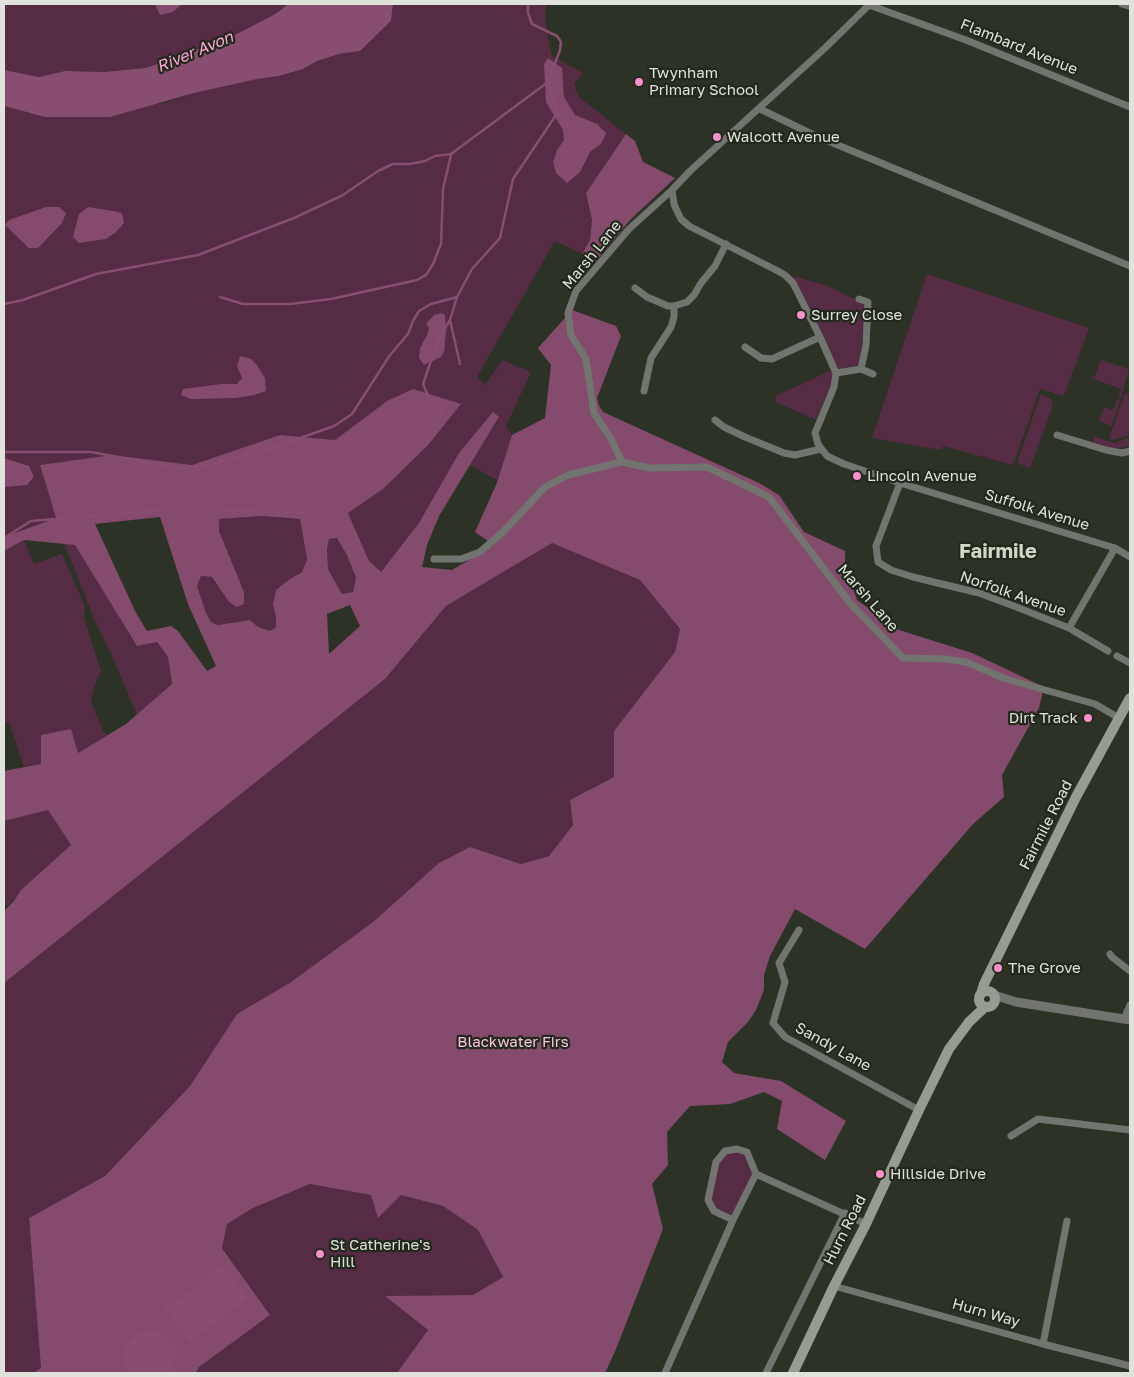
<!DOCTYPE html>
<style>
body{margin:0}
#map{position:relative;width:1134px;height:1377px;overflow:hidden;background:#2c3326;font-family:"Golos Text",sans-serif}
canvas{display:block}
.frame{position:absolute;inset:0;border:5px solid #dfe3db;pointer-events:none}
</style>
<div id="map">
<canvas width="1134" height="1377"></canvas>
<div class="frame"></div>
</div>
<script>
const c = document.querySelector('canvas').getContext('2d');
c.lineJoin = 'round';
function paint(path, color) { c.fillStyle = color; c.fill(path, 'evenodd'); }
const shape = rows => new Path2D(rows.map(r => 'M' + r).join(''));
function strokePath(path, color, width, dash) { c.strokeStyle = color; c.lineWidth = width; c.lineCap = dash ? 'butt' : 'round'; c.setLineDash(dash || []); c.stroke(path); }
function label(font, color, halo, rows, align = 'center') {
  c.font = font + ' "Golos Text",sans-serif'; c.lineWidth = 4.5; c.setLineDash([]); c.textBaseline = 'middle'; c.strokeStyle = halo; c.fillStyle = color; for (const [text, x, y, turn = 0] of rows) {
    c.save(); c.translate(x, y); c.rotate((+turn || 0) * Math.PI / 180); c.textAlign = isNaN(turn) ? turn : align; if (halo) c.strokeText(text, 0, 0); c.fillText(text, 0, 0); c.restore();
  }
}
const green = shape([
 [4,4,288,4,277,13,235,35,146,68,104,72,65,71,39,77,4,70],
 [393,4,547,4,545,13,548,38,552,56,583,73,574,84,579,97,626,134,586,193,592,220,590,240,582,254,555,241,477,377,485,385,502,360,531,372,506,426,512,435,497,480,470,465,499,418,381,573,369,561,348,513,383,489,387,401,335,440,280,435,192,465,112,455,40,465,56,518,4,537,4,106,29,113,164,103,194,93,257,78,279,76,303,69,317,61,339,54,360,51,391,21],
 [927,274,1089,328,1064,396,1040,389,1013,465,943,446,941,450,872,438],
 [793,276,828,286,866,305,859,365,838,369],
 [1101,360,1129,369,1121,398,1118,396,1121,389,1091,378,1095,376],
 [832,370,832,382,816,420,776,402,776,396],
 [1125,393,1130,394,1130,435,1112,440,1109,439],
 [1041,394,1051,399,1053,406,1030,468,1017,463],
 [1117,400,1120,401,1111,426,1099,421,1104,407,1113,410],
 [1093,436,1114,443,1130,437,1130,446,1118,448,1105,447,1094,443],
 [263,516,300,519,307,559,302,572,290,579,273,605,276,617,276,627,270,631,258,627,250,620,218,625,211,622,206,613,197,586,201,576,212,577,229,602,244,592,219,531,218,519],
 [338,538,347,555,356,578,353,592,342,594,328,569,327,549,329,539],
 [24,540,34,564,62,554,77,588,85,607,84,618,101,671,95,684,91,701,103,731,107,735,78,753,42,764,24,767,9,722,4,723,4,551],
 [64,543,75,544,137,646,157,642,168,657,172,684,137,715,113,658,95,621],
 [552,543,640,580,680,629,675,652,614,731,614,777,570,800,573,825,549,856,522,864,470,847,439,863,373,922,291,982,237,1014,190,1086,105,1176,29,1218,41,1368,33,1373,4,1373,4,983,385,679,446,606],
 [48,810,71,846,21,890,8,907,4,900,4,821],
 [737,1152,745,1154,753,1174,732,1215,716,1208,711,1200,718,1163,727,1154],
 [310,1184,371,1195,401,1195,443,1206,478,1230,503,1277,473,1295,385,1296,428,1330,397,1373,197,1373,199,1367,270,1315,222,1247,227,1224,253,1208]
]);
const forest = shape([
 [155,4,182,4,173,12,160,15],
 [548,58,562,68,564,97,575,115,597,124,606,133,601,144,590,152,580,172,567,183,556,173,553,162,557,150,564,140,563,130,546,102,544,64],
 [626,134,635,141,643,162,675,178,630,220,596,261,582,254,590,240,592,220,586,193],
 [46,207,59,207,66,213,62,223,38,248,29,248,5,225,9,220],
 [88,207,113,211,122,213,124,223,116,232,106,239,79,243,73,237,79,214],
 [572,310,616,326,621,336,597,398,599,406,603,412,759,483,779,495,804,532,845,551,845,564,857,600,899,630,972,653,1044,687,1039,708,1002,775,1004,797,973,824,865,949,795,909,770,956,764,975,764,990,756,1010,748,1022,728,1042,722,1062,734,1073,781,1081,846,1121,825,1160,777,1129,782,1101,764,1092,730,1104,690,1106,667,1132,668,1165,652,1184,663,1229,616,1349,605,1373,397,1373,428,1330,385,1296,473,1295,503,1277,478,1230,443,1206,401,1195,378,1218,371,1195,310,1184,253,1208,227,1224,222,1248,270,1315,199,1367,196,1373,33,1373,41,1368,29,1218,105,1176,190,1086,237,1014,291,982,373,922,439,863,470,847,521,864,549,856,573,825,570,800,614,777,614,731,675,652,680,629,640,580,552,543,446,606,385,679,4,983,4,911,13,902,21,890,71,845,48,810,4,821,4,771,41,764,41,735,71,729,78,753,126,724,172,684,168,657,157,642,137,646,75,545,24,540,4,551,4,537,56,518,40,465,112,455,192,465,280,435,335,440,387,401,413,389,461,404,428,445,383,489,348,513,369,561,381,572,419,523,459,453,493,412,499,417,439,516,427,545,422,567,452,570,494,545,475,532,496,485,512,435,545,418,551,365,538,348],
 [263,516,300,519,307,559,302,572,290,579,276,590,273,605,276,617,276,627,270,631,258,627,250,620,218,625,211,622,206,613,197,586,201,576,212,577,229,602,237,607,244,604,244,592,219,531,219,519],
 [160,517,188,604,216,666,207,671,178,631,171,626,147,631,136,613,95,524],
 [337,538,347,555,356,578,353,592,342,594,328,569,327,549,329,539],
 [350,605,360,626,329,654,327,614],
 [441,313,445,315,446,331,444,352,441,357,424,365,419,358,420,348,428,333,429,328,426,324,434,315],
 [240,356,251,359,257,365,265,378,266,391,254,395,236,398,191,399,181,395,183,389,221,384,237,384,242,378,237,366],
 [4,458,29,466,34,477,27,485,4,487]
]);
const water = shape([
 [288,4,393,4,391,21,360,51,339,54,317,61,303,69,279,76,257,79,194,93,110,117,45,117,4,106,4,70,39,77,65,71,104,72,146,68,235,35,277,13],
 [223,1265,248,1298,190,1342,164,1308,170,1302,173,1305],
 [145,1331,161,1332,173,1343,176,1352,177,1358,171,1373,130,1373,128,1370,124,1360,126,1346,135,1336]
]);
const stream = shape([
 [528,4,528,13,532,24,557,36,561,42,560,50,548,82,550,91,558,112,569,127,577,133],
 [220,297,243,304,290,304,331,299,417,280,426,275,433,264,441,244,443,189,451,155],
 [4,304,23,300,96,274,198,255,294,218,343,195,378,171,393,164,410,164,425,161,435,156,451,154,548,82],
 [450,320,460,364],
 [4,452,91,452,178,468,205,466,278,446,334,426,352,414,390,355,408,334,413,321,419,311,431,304,457,297],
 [4,538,31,521,163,510,221,510,287,513,322,512,338,508,405,462,442,413,441,410,430,401,423,384,439,338,450,320,457,297,472,269,500,238,513,179,558,112]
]);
const minor = shape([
 [870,4,824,49,690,171,672,190,674,204,677,211,681,219,689,226,776,270,785,275,793,283,820,337,836,373,834,387,815,433,818,444,827,456,844,464,900,483,1115,548,1130,557],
 [1122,4,1130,6],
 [869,5,966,40,1130,107],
 [760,109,816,136,1130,266],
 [635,288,647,297,668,306,674,306,687,302,694,295,701,283,715,266,726,244],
 [745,347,761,358,772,359,820,337],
 [861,369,873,374],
 [836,373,861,369,866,345,868,302,859,299],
 [644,391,651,358,671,327,674,317,674,306],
 [715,420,724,427,745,437,784,453,795,455,821,449],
 [1057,435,1106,450,1122,453,1130,451],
 [622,462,611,439,594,413,586,359,571,335,568,313,576,291,629,229,672,190],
 [900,483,876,546,878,562,891,570,913,577,979,593,1019,608,1069,628,1108,651],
 [434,559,461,559,480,552,503,532,545,487,568,475,622,462,649,468,707,467,769,497,850,603,903,658,946,659,966,662,1006,679,1095,704,1119,718],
 [1069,628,1115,548],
 [1117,656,1130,663],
 [799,930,779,963,785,982,773,1023,785,1037,919,1110],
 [1110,954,1112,957,1130,971],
 [1124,1019,1130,1005],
 [1011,1136,1038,1119,1130,1130],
 [733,1220,714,1211,708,1200,716,1162,725,1151,737,1149,747,1152,756,1174],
 [834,1286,1043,1344,1130,1366],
 [1043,1344,1067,1221],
 [665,1373,733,1220,756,1174,866,1224],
 [766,1373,845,1213]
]);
const tertiary = shape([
 [994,995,1016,1002,1130,1020]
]);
const secondary = shape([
 '979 999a8 8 0 1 1 16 0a8 8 0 1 1-16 0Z',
 [981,994,984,984,1076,797,1130,698],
 [793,1373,834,1286,866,1224,919,1110,949,1049,969,1022,985,1007]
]);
const markers = [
 [639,82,5,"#f890cc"],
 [717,137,5,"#f890cc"],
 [801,315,5,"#f890cc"],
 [857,476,5,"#f890cc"],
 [1088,718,5,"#f890cc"],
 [998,968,5,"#f890cc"],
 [880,1174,5,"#f890cc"],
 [320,1254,5,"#f890cc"]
];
const streetNames = [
 ["Flambard Avenue",1019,47,22],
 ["Marsh Lane",592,255,-51],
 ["Suffolk Avenue",1037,510,17],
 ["Norfolk Avenue",1013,594,19],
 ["Marsh Lane",868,598,49],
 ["Fairmile Road",1046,825,-63],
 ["Sandy Lane",833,1047,29],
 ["Hurn Road",845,1230,-63],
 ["Hurn Way",986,1313,16]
];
const poiNames = [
 ["Twynham",649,73],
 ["Primary School",649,90],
 ["Walcott Avenue",727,137],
 ["Surrey Close",811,315],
 ["Lincoln Avenue",867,476],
 ["Dirt Track",1078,718,"right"],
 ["The Grove",1008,968],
 ["Hillside Drive",890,1174],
 ["St Catherine's",330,1245],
 ["Hill",330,1262]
];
const parkNames = [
 ["Blackwater Firs",513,1042]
];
const waterNames = [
 ["River Avon",195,52,-23]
];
const districtNames = [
 ["Fairmile",998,552]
];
paint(green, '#562b44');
paint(forest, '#854b6c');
paint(water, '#884e6f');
strokePath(stream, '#884e6f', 2.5);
strokePath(minor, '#72756f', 7);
strokePath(tertiary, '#72756f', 9);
strokePath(secondary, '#969c91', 10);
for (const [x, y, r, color] of markers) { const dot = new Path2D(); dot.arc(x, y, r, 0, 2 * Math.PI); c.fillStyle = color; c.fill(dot); strokePath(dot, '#22291c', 2); }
label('15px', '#dfe3db', '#22291c', streetNames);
label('15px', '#dfe3db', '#22291c', poiNames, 'left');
label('15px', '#fac3e1', '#22291c', parkNames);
label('italic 16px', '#fda5d7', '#22291c', waterNames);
label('bold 20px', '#cfd7c7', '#22291c', districtNames);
</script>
